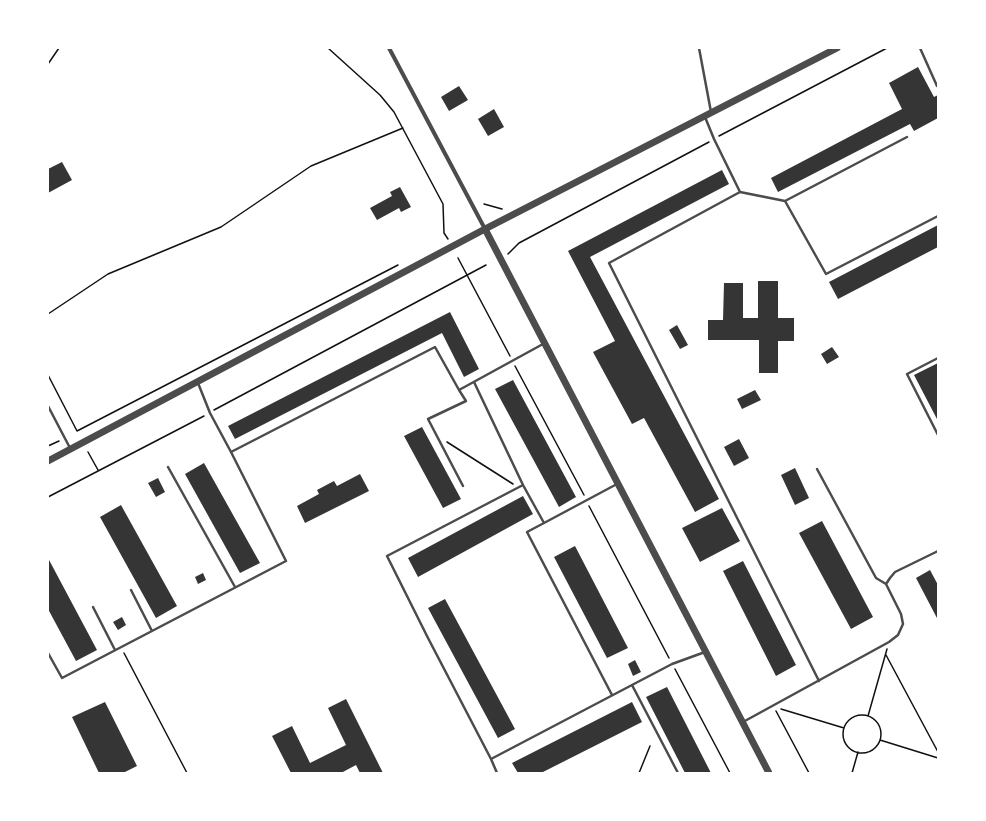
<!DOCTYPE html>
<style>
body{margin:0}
#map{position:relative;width:986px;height:821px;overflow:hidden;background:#fff;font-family:Overpass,sans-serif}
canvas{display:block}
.frame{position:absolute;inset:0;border:49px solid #fff;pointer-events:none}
</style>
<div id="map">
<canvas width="986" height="821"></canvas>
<div class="frame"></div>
</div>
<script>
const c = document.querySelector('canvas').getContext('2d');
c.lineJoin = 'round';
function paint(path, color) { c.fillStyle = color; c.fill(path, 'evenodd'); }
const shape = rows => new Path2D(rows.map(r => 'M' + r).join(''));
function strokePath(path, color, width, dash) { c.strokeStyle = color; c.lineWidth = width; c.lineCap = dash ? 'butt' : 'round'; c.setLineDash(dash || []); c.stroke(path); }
const building = shape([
 [918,67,934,97,938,95,938,106,937,107,938,109,938,118,914,131,910,124,778,192,771,178,902,109,889,83],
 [459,86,468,100,449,111,441,97],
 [494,109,504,127,488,136,478,119],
 [62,162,72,180,48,193,48,169],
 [722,170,729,184,590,257,719,499,695,512,644,418,632,424,593,352,615,341,568,251],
 [400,187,411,207,401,212,399,208,377,220,370,208,392,196,390,192],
 [938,225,938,247,838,299,829,282],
 [758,281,778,281,778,318,794,318,794,341,778,341,778,373,759,373,759,340,708,340,708,320,723,320,724,283,743,283,743,318,758,318],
 [450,312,479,369,464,377,442,333,235,439,228,426],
 [677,325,688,345,680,349,669,330],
 [832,347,839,357,827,364,821,354],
 [938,363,938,421,914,375],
 [513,380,576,497,559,507,495,389],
 [755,390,761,400,742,409,737,399],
 [422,427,461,499,443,508,404,436],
 [739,439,749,458,734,466,724,447],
 [204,463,260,563,240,573,185,474],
 [795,468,809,498,795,505,781,475],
 [360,474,369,491,305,523,297,506,319,494,317,490,334,481,337,486],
 [158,478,165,492,156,497,148,483],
 [523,496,533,514,418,577,408,558],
 [121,505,177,606,156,618,100,517],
 [722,508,740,541,700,562,682,528],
 [822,521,873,617,851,629,799,533],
 [575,546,628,648,607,658,554,557],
 [48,558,97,650,76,661,48,609],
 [743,561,796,665,776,676,723,571],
 [930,570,938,585,938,620,916,578],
 [203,573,206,580,198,584,195,577],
 [445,599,515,729,498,738,428,608],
 [122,617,126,625,118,630,113,622],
 [635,660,641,672,633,676,628,664],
 [667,687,711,773,685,773,646,697],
 [346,699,383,773,360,773,356,765,341,773,291,773,272,736,292,726,310,763,346,745,328,708],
 [105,702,137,766,123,773,99,773,72,717],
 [632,702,642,722,541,773,518,773,512,763]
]);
const path = shape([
 [328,48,380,95,394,112,443,204,444,233,448,239],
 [48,64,59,48],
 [719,136,887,48],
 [484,204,502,209],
 [508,254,519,243,709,142],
 [458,258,510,356],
 [48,314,108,274,221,227,311,166,403,128],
 [515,366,584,495],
 [48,375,77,431,398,265],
 [214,410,486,265],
 [447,442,513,484],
 [48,446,59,441],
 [88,452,98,470],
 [48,497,204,416],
 [589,506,669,658],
 [124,653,187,773],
 [886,655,938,752],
 [675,669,730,773],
 [781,709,844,728],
 [776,711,809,773],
 '843 734a19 19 0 1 1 38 0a19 19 0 1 1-38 0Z',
 [868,716,887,649],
 [880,740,938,758],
 [639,773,650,746],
 [852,773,858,752]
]);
const service = shape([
 [699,48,711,112],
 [920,48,937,86],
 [705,117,714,139,740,192],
 [785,201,826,274,938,216],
 [938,358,907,374,938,435],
 [474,382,523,485],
 [198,383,210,413,231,452],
 [459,390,466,401,428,419,463,486],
 [48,406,70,448],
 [168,467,235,587],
 [544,523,527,532,612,695],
 [886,584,890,578,895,572,938,551],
 [131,590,152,631],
 [93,607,115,650],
 [48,653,62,678,286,561,231,452,435,347,459,390,543,344],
 [819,681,609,263,740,192,785,201,907,137],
 [632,685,678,773],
 [743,722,889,642,898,635,903,624,901,614,886,584,876,578,817,469],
 [491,759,428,638,387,556,523,485,544,523,617,484],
 [497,773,491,759,672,664,705,652]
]);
const minor = shape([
 [389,48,485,229]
]);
const tertiary = shape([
 [485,229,769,773],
 [48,461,485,229,837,48]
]);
paint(building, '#353535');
strokePath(path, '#111', 1.5);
strokePath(service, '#4c4c4c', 2.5);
strokePath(minor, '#4c4c4c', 4);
strokePath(tertiary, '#4c4c4c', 7);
</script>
